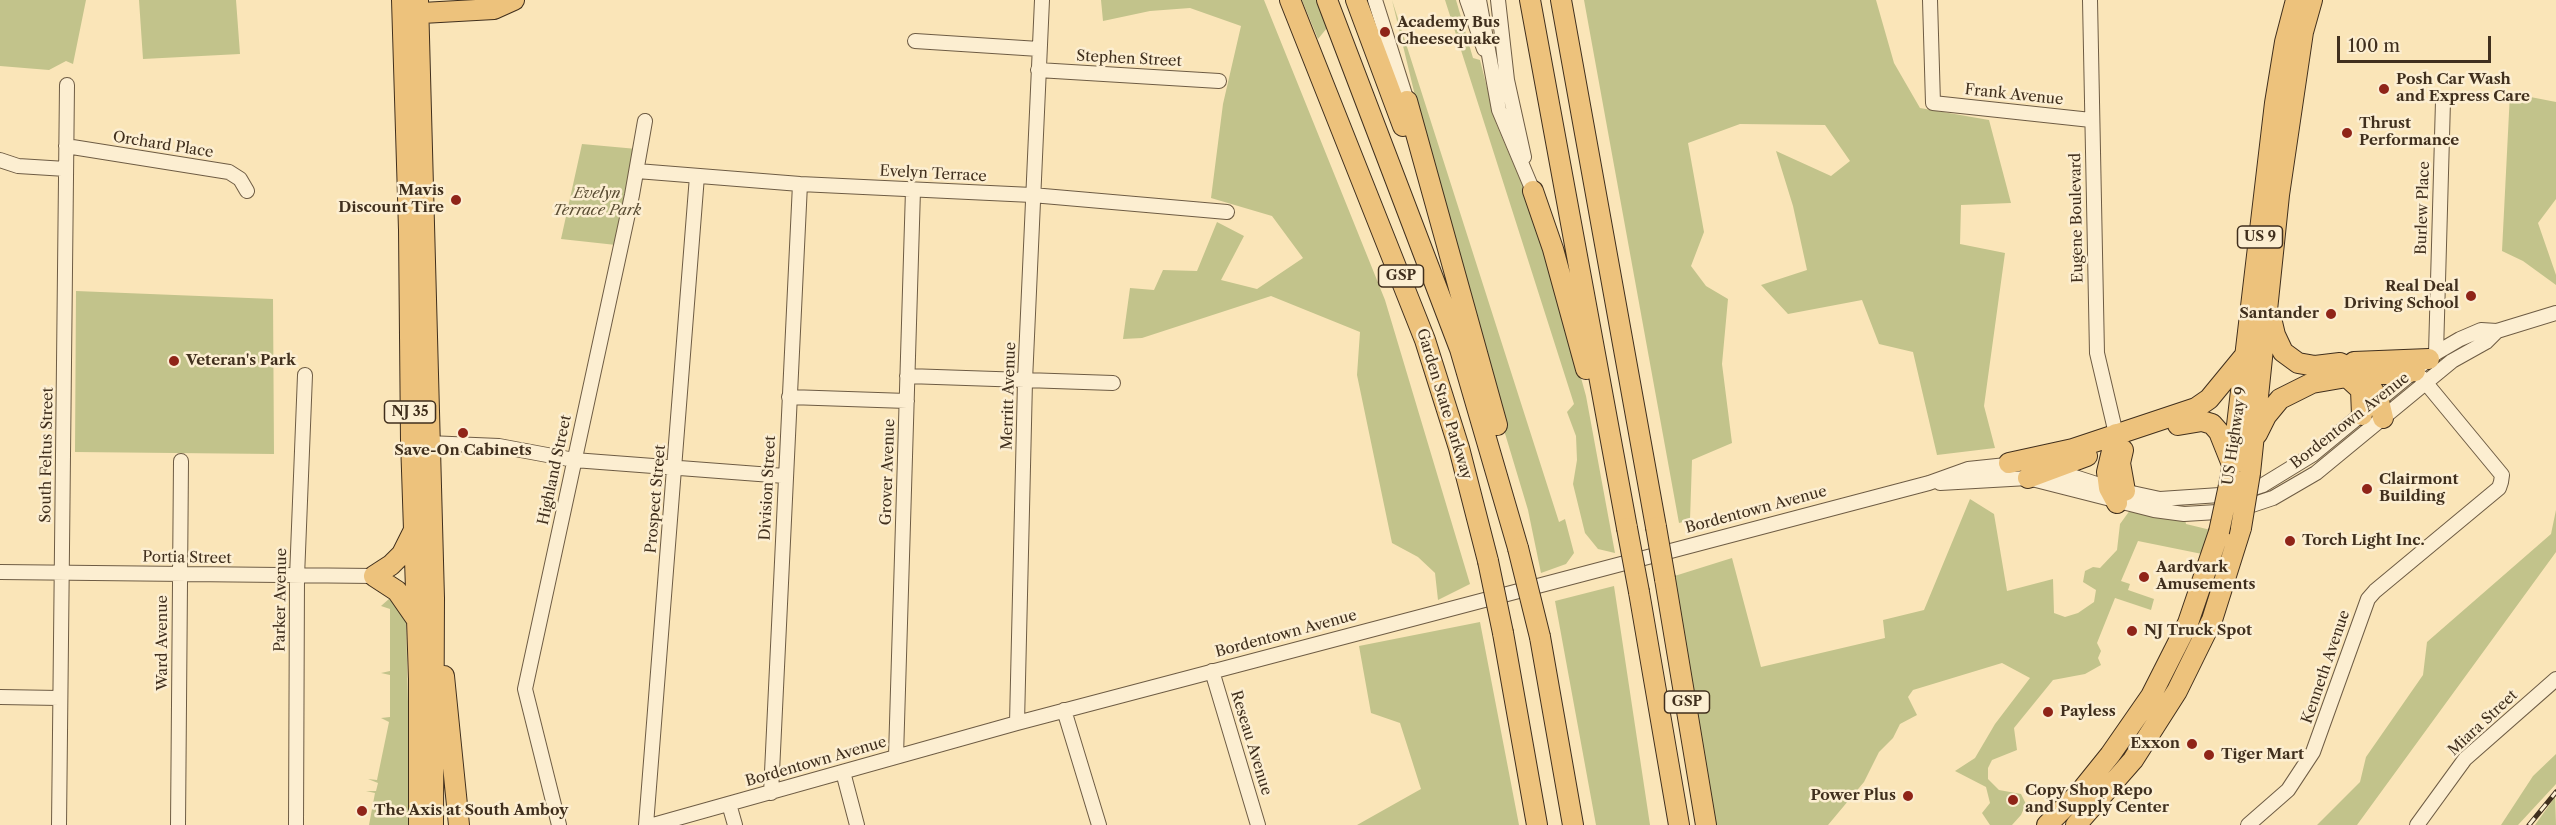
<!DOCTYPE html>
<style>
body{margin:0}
#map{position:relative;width:2556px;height:825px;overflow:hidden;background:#fae5b8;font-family:"Libre Caslon Text",serif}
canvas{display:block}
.scale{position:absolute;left:2337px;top:36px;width:154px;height:27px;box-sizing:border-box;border:3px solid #402f1d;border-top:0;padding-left:8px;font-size:18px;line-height:21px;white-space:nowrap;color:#402f1d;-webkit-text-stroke:4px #fceed1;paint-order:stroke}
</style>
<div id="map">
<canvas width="2556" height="825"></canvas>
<div class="scale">100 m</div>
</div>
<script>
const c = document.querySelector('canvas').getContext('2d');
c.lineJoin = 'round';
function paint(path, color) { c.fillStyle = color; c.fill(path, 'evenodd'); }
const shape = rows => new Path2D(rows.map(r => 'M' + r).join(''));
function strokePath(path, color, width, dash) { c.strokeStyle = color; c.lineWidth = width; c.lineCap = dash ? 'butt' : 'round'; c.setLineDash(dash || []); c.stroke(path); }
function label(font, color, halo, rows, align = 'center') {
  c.font = font + ' "Libre Caslon Text",serif'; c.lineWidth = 5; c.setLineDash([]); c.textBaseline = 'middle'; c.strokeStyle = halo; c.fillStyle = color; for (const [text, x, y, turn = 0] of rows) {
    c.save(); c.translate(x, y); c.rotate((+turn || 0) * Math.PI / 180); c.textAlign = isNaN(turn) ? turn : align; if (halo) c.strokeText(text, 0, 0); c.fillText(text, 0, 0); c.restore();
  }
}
const green = shape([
 [0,0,86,0,73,64,66,61,49,70,0,66],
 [139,0,236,0,240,54,143,59],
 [1101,0,1264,0,1385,300,1470,584,1438,600,1435,573,1418,557,1392,543,1357,375,1360,332,1271,296,1142,338,1123,339,1130,288,1154,290,1163,270,1197,271,1217,222,1244,236,1221,280,1257,289,1303,258,1272,216,1211,198,1223,104,1241,26,1190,8,1150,11,1103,21],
 [1302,0,1316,0,1327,28,1318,39],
 [1392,0,1559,522,1565,519,1574,553,1566,564,1541,573,1528,510,1461,287],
 [1445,0,1456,0,1473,58,1480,60,1496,123,1525,191,1552,272,1586,396,1615,553,1598,549,1585,533,1573,484,1577,460,1576,436,1567,412,1574,404],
 [1584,0,1876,0,1894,63,1920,108,1989,120,2011,203,1961,205,1960,244,2005,253,1984,406,1995,448,1937,455,1913,352,1879,344,1862,300,1788,314,1761,285,1807,270,1793,206,1776,151,1831,176,1850,161,1825,125,1740,124,1688,143,1704,232,1691,266,1706,286,1728,299,1722,364,1732,443,1692,460,1690,520,1679,523],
 [2510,93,2556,102,2556,199,2538,223,2556,275,2556,285,2523,261,2502,251],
 [582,144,637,149,616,245,561,239],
 [76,291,273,299,274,454,75,452],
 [1970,499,1994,514,2007,591,2053,579,2054,613,2065,617,2078,613,2094,602,2096,590,2083,582,2085,571,2093,567,2100,568,2117,550,2120,524,2133,506,2184,514,2186,524,2219,532,2212,556,2138,541,2121,581,2130,584,2128,590,2154,599,2151,610,2115,598,2097,643,2101,651,2098,658,2101,665,2085,674,2053,680,2014,728,2017,750,1992,760,1988,768,1988,779,1999,790,2021,794,2026,804,2021,815,2012,825,1990,825,1982,813,1990,803,1986,787,1955,771,1975,758,1995,724,2030,678,2002,663,1913,690,1908,697,1917,715,1900,724,1893,738,1879,752,1864,782,1828,825,1706,825,1665,579,1732,558,1761,667,1885,638,1883,620,1924,610],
 [2556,510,2556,552,2357,825,2317,825,2360,782,2366,757,2423,675,2427,642,2551,534],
 [1614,586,1650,825,1596,825,1555,601],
 [390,598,406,620,411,825,369,825,375,793,366,791,376,791,378,783,368,779,377,780,389,722,381,718,390,717,390,675,381,673,390,671,390,609,381,606],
 [1480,622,1519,825,1357,825,1421,789,1400,723,1371,713,1359,646],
 [2556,754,2556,784,2518,825,2501,825,2533,776],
 [2555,797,2556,825,2535,825]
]);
const minor = shape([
 [1375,0,1407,101],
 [1467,0,1484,49],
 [1479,0,1499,110,1533,191],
 [1498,0,1507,80,1524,157],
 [1930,0,1933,103,2091,120],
 [2090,0,2097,353,2116,434],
 [915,41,1039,49],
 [1038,70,1219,81],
 [66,146,229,172,240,179,247,191],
 [0,160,18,166,66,169],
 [637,171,800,184,1032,195,1227,212],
 [2436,353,2443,101],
 [907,376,1113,383],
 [789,397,907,401],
 [428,443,499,446,574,460,785,476],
 [2050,469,2109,488,2160,499,2235,494,2263,485,2312,455,2436,353,2460,339,2481,330,2497,331,2556,313],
 [1940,483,2028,478,2154,510,2184,514,2234,511,2273,498,2316,473,2452,361,2486,342,2497,331],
 [0,572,374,576],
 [1212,671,1258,825],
 [0,697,59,698],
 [1064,710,1099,825],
 [1017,723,1025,381,1042,0],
 [896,756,913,190],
 [843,772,857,825],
 [771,793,800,184],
 [729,804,735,825],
 [59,825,67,85],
 [178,825,181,461],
 [296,825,297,577,305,375],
 [559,825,525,689,632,195,645,121],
 [646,825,697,176],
 [653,825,1017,723,1929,483,1968,469,2016,464],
 [2248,825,2288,790,2313,752,2368,599,2375,591,2499,488,2501,482,2502,475,2421,377],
 [2417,825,2465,759,2556,679]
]);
const highway = shape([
 [402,0,409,230,411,441,419,679,419,825],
 [418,0,434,598,433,825],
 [1290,0,1425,340,1459,448,1488,561],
 [1327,0,1460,349,1518,548],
 [1356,0,1403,126],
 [1530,0,1627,528],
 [1561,0,1656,527],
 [404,14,494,9,514,0],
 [1407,101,1497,425],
 [1533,191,1553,249,1586,369],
 [2271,318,2275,335,2283,352,2298,363,2315,366,2340,363,2364,374,2379,401,2383,418],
 [2354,362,2429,359],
 [2349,379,2361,390,2362,415],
 [2178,425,2202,421,2212,424,2219,432,2231,462],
 [2116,434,2107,472,2109,488,2117,503],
 [2257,434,2266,416,2280,399,2312,383,2364,374,2392,374,2415,371],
 [2123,450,2120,463,2125,491],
 [2009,463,2073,449,2196,408,2209,399,2246,354],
 [2250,473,2279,195,2303,32,2312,0],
 [2231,476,2275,103,2285,42,2296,0],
 [2028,478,2087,456],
 [374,576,397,591,415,617],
 [374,576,391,565,402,554,413,532],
 [1665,579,1706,825],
 [1639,592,1679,825],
 [1503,633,1537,825],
 [1540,637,1573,825],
 [444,676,459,825],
 [2047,825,2081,791,2110,755,2151,696,2188,623,2219,532],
 [2076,825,2133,760,2177,691,2212,620,2241,528]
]);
const rail = shape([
 [2529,825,2556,792]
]);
const highwayBridge = shape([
 [1656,527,1665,579],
 [1627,528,1639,592],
 [2241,528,2250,473],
 [2219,532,2231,476],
 [1518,548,1540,637],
 [1488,561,1503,633]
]);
const markers = [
 [1385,32,6,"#8f2418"],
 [2384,89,6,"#8f2418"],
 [2347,133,6,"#8f2418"],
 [456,200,6,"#8f2418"],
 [2471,296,6,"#8f2418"],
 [2331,314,6,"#8f2418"],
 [174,361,6,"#8f2418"],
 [463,433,6,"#8f2418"],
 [2367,489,6,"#8f2418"],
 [2290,541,6,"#8f2418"],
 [2144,577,6,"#8f2418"],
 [2132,631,6,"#8f2418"],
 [2048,712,6,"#8f2418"],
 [2192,744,6,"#8f2418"],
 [2209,755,6,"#8f2418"],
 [1908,796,6,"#8f2418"],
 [2013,800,6,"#8f2418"],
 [362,811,6,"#8f2418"]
];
const shields = [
 [2260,237,45],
 [1401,276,45],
 [410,412,51],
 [1687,702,45]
];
const shieldNames = [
 ["US 9",2260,237],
 ["GSP",1401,276],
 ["NJ 35",410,412],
 ["GSP",1687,702]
];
const poiNames = [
 ["Academy Bus",1397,23],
 ["Cheesequake",1397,40],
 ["Posh Car Wash",2396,80],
 ["and Express Care",2396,97],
 ["Thrust",2359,124],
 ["Performance",2359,141],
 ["Mavis",444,191,"right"],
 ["Discount Tire",444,208,"right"],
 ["Real Deal",2459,287,"right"],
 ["Driving School",2459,304,"right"],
 ["Santander",2319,314,"right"],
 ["Veteran's Park",186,361],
 ["Save-On Cabinets",463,451,"center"],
 ["Clairmont",2379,480],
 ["Building",2379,497],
 ["Torch Light Inc.",2302,541],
 ["Aardvark",2156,568],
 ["Amusements",2156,585],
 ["NJ Truck Spot",2144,631],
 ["Payless",2060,712],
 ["Exxon",2180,744,"right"],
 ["Tiger Mart",2221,755],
 ["Copy Shop Repo",2025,791],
 ["and Supply Center",2025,808],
 ["Power Plus",1896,796,"right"],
 ["The Axis at South Amboy",374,811]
];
const streetNames = [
 ["Stephen Street",1129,59,3],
 ["Frank Avenue",2014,95,6],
 ["Orchard Place",163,145,9],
 ["Evelyn Terrace",933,174,3],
 ["Burlew Place",2423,208,-88],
 ["Eugene Boulevard",2077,218,-91],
 ["Merritt Avenue",1009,396,-88],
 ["Garden State Parkway",1444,404,73],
 ["Bordentown Avenue",2350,421,-38],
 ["US Highway 9",2235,436,-82],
 ["South Feltus Street",47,455,-89],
 ["Highland Street",555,470,-78],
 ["Grover Avenue",888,472,-88],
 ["Division Street",768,488,-87],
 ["Prospect Street",656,499,-85],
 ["Bordentown Avenue",1756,510,-15],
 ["Portia Street",187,558,1],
 ["Parker Avenue",281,600,-89],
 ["Bordentown Avenue",1286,634,-15],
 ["Ward Avenue",163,643,-90],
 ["Kenneth Avenue",2326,667,-71],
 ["Miara Street",2483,723,-43],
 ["Reseau Avenue",1251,743,73],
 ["Bordentown Avenue",816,762,-16]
];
const parkNames = [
 ["Evelyn",597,194],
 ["Terrace Park",597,211]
];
paint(green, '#c2c38b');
strokePath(minor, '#6e5c44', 16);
strokePath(highway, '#402f1d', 22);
strokePath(minor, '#fceed1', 14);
strokePath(highway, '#edc27c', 20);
strokePath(rail, '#402f1d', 5);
strokePath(rail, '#fceed1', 3, [9]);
strokePath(highwayBridge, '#402f1d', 22, []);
strokePath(highwayBridge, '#edc27c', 20);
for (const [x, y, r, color] of markers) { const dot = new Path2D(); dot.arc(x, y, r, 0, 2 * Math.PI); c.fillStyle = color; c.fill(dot); strokePath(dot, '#fceed1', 2); }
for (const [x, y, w] of shields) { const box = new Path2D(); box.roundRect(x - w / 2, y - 11, w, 22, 4.5); c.fillStyle = '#fceed1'; c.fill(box); strokePath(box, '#402f1d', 1.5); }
label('bold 14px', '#402f1d', null, shieldNames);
label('bold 15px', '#402f1d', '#fceed1', poiNames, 'left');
label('15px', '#402f1d', '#fceed1', streetNames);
label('italic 15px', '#5a4d33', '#fceed1', parkNames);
</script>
